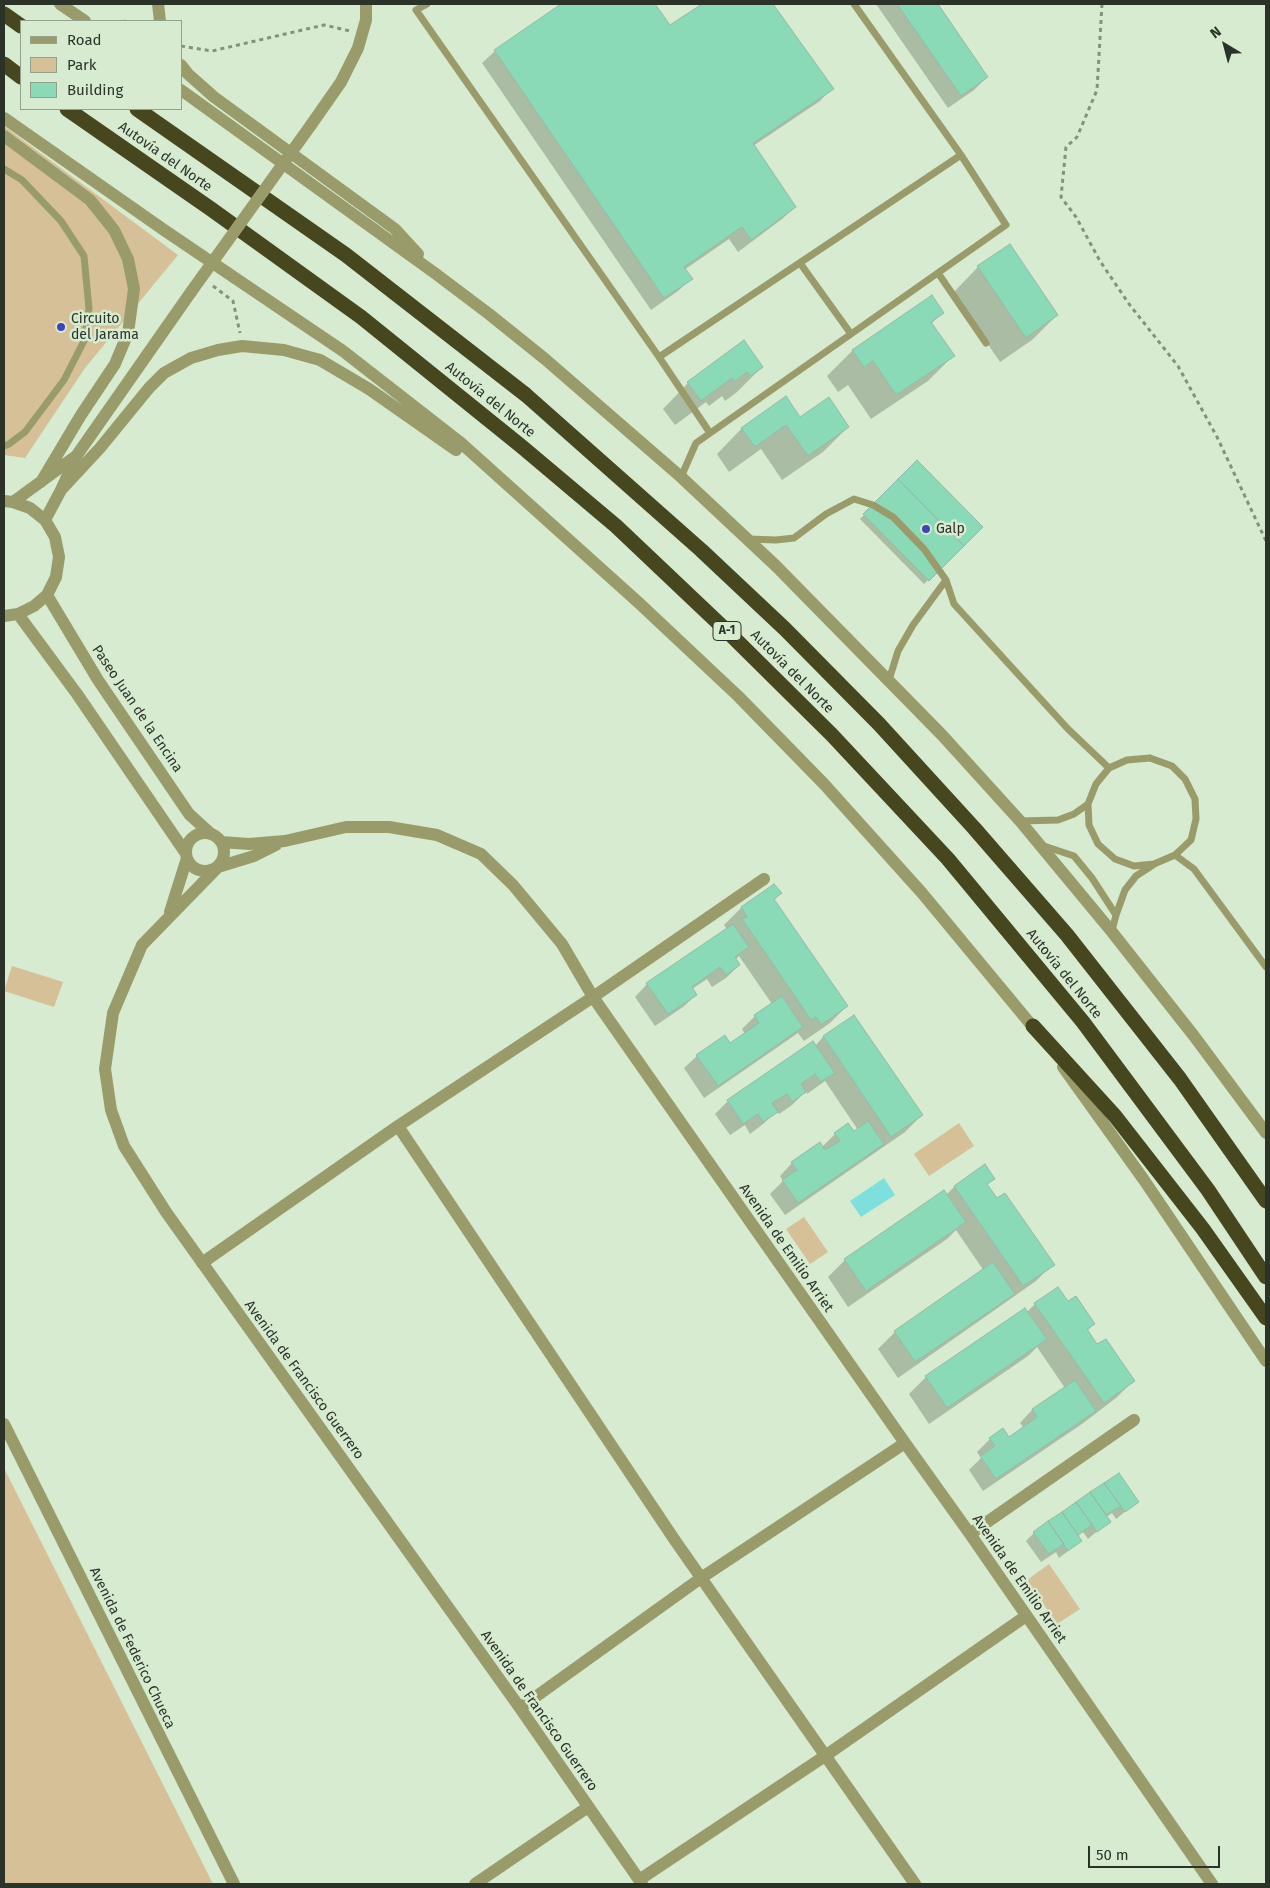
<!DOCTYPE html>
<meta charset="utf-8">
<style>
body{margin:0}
#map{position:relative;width:1270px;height:1888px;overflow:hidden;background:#d6ebcf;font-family:"Fira Sans",sans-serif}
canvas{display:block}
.frame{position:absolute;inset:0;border:5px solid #2b3329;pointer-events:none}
.legend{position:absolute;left:20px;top:20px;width:162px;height:90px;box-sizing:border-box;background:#d6ebcf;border:1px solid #92a18d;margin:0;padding:6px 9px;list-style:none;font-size:15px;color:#2b3329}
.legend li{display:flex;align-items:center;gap:10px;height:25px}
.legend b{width:25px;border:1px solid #92a18d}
.north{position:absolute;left:1200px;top:20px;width:50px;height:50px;-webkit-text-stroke:4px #d6ebcf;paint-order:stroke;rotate:323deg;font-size:14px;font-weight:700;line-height:20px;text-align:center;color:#2b3329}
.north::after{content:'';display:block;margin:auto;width:18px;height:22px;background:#2b3329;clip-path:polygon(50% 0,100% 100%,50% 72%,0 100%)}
.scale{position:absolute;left:1088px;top:1846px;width:132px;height:22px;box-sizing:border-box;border:2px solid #2b3329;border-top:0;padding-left:6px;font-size:15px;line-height:18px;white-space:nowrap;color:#2b3329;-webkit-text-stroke:4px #d6ebcf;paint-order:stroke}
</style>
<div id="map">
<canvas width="1270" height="1888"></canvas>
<div class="frame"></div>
<ul class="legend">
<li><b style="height:6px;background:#999c6a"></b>Road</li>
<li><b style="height:14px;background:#d6c098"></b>Park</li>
<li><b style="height:14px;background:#8ad9b7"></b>Building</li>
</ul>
<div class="north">N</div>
<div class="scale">50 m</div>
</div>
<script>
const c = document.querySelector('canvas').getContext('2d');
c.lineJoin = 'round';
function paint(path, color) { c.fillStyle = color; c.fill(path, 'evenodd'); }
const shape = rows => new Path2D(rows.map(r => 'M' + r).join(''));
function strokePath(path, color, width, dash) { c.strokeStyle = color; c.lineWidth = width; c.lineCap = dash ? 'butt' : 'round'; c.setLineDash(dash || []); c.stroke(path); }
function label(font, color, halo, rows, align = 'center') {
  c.font = font + ' "Fira Sans",sans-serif'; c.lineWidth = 5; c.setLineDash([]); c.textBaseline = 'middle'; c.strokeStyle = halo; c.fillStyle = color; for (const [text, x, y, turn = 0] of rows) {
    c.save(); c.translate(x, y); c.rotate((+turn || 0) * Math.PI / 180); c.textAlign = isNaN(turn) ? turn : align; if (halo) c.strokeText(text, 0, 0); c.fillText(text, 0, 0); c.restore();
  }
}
const green = shape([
 [4,126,178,255,85,368,25,458,4,455],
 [12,966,63,982,54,1007,4,991],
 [959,1123,974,1146,929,1176,914,1154],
 [804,1217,828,1252,810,1264,786,1229],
 [4,1468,213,1884,4,1884],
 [1049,1564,1080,1609,1057,1624,1027,1580]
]);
const water = shape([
 [884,1178,895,1195,861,1217,850,1201]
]);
const shadow = shape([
 [563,4,654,4,669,27,704,4,771,4,832,88,820,101,753,146,795,207,782,219,738,252,729,239,684,270,691,279,678,291,651,310,482,63,495,51],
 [876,4,936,4,987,77,974,90,948,108],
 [978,267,1057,315,1032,340,1000,362,953,293],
 [931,297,942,313,931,324,953,356,928,381,871,419,848,385,838,392,827,376,852,351],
 [743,342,762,367,737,392,725,401,722,396,709,406,706,402,675,425,663,409,688,383],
 [800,418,848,427,823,452,782,480,761,449,729,472,717,454,742,428],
 [917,462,982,527,924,584,860,519],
 [774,885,781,893,774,900,847,1006,830,1023,804,1041,798,1033,704,1098,684,1068,697,1056,730,1045,745,1034,742,1029,755,1016,772,1004,739,956,735,960,739,965,726,978,712,987,707,979,692,989,696,995,683,1007,655,1026,635,997,647,984,727,929,724,925,741,908],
 [854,1016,922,1115,905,1132,785,1215,770,1194,783,1181,780,1176,792,1163,822,1147,835,1134,854,1133,858,1130,825,1081,807,1094,806,1091,792,1105,779,1114,777,1111,763,1124,750,1134,745,1125,730,1135,715,1114,728,1101,813,1043,815,1046,823,1037],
 [985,1166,993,1179,987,1185,997,1200,1053,1264,1036,1281,898,1378,878,1349,895,1332,984,1271,956,1230,947,1239,848,1307,828,1277,845,1260,946,1195,954,1187],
 [1068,1303,1094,1324,1087,1331,1097,1346,1133,1381,1116,1398,1082,1424,983,1491,969,1470,981,1458,977,1452,990,1439,1003,1430,1008,1438,1024,1428,1020,1423,1032,1410,1065,1388,1037,1347,1028,1356,929,1424,909,1394,926,1377,1027,1312,1035,1304],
 [1119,1474,1137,1502,1116,1519,1112,1513,1106,1517,1109,1521,1088,1539,1083,1532,1077,1536,1081,1541,1059,1558,1056,1552,1041,1562,1026,1541,1034,1533]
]);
const building = shape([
 [561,4,655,4,670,25,702,4,773,4,834,89,753,143,796,207,751,240,742,227,684,267,693,279,664,298,494,50,561,4],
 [897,4,938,4,988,77,961,96,897,4],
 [1010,244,1058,315,1026,338,977,266,1010,244],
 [932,295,944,313,931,322,955,356,896,395,873,361,864,367,852,350,932,295],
 [744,340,763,367,751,376,747,372,734,382,732,378,701,401,687,382,744,340],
 [786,396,800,417,829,397,849,427,808,456,786,425,755,447,741,428,786,396],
 [917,460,983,527,964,546,898,479,917,460],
 [898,479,964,546,929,581,863,514,898,479],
 [774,884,782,893,774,899,848,1006,821,1025,816,1017,811,1020,742,919,747,917,741,907,774,884],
 [733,924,749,947,735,957,740,965,726,975,720,967,692,987,697,995,668,1014,646,983,733,924],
 [782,996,803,1027,718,1086,696,1055,725,1035,730,1043,759,1023,754,1015,782,996],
 [854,1015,923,1115,891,1137,823,1036,854,1015],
 [813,1041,835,1073,820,1082,815,1074,801,1084,806,1092,792,1102,787,1094,772,1103,778,1112,763,1122,758,1114,743,1124,727,1100,813,1041],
 [868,1121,884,1144,798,1203,782,1180,797,1170,791,1162,820,1142,825,1150,840,1141,834,1133,848,1123,854,1131,868,1121],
 [985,1164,995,1179,987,1184,997,1198,1005,1193,1055,1265,1023,1286,954,1186,985,1164],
 [944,1190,966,1222,866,1291,844,1259,944,1190],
 [993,1262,1015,1294,915,1362,894,1331,993,1262],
 [1058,1287,1068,1301,1076,1296,1095,1324,1087,1329,1097,1344,1106,1339,1135,1381,1104,1403,1034,1303,1058,1287],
 [1025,1308,1047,1339,947,1408,925,1376,1025,1308],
 [1075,1380,1096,1411,996,1479,980,1456,995,1446,989,1438,1003,1428,1009,1437,1037,1417,1032,1409,1075,1380],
 [1119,1473,1139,1502,1125,1512,1104,1483,1119,1473],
 [1104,1483,1121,1506,1106,1515,1090,1492,1104,1483],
 [1090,1492,1111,1522,1097,1532,1076,1502,1090,1492],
 [1076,1502,1092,1525,1078,1535,1062,1512,1076,1502],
 [1062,1512,1082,1541,1068,1551,1048,1521,1062,1512],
 [1048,1521,1064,1544,1049,1554,1033,1532,1048,1521]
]);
const path = shape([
 [1102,4,1097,90,1077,137,1066,147,1061,197,1076,217,1100,261,1129,304,1178,366,1217,437,1266,541],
 [124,21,125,21],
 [181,46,212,51,324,25,350,31],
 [213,286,233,301,240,333]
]);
const lane = shape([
 [427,4,416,10,659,357,961,155,854,4],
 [4,169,22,180,61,221,84,256,89,309,84,341,64,380,25,432,9,444,4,446],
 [800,263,851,334],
 [938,273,986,343],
 [659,357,710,433],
 [681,477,696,443,1006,225,961,155],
 [748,539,776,540,794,538,826,514,854,499,873,505,893,517,924,549,946,580,913,625,898,651,889,680],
 [946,580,954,604,1068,729,1109,768],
 [1150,758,1172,766,1185,779,1195,799,1196,819,1191,840,1175,855,1154,864,1134,866,1115,859,1098,844,1089,825,1088,804,1096,784,1109,768,1127,760,1150,758],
 [1020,821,1058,820,1074,814,1088,804],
 [1044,846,1074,856,1092,878,1116,915],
 [1175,855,1194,869,1266,967],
 [1112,931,1116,915,1125,890,1136,876,1153,865]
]);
const street = shape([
 [60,4,85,21],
 [158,4,160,21],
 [181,65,188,74,214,97,395,229,418,254],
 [181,90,436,274,489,314,545,359,681,477,776,566,942,735,1020,821,1112,932,1194,1036,1266,1133],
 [4,118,164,230,343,351,461,443,639,603,738,696,824,784,922,893,1038,1033],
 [311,125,341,82,358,48,366,20,366,4],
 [4,136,90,200,114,230,128,259,134,289,128,333,115,364,81,415,41,482],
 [61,490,100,448,149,388,164,373,191,358,218,350,242,346,284,350,320,360,369,389,456,450],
 [4,501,13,502,30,508,45,520,55,537,59,557,56,577,47,595,34,606,18,614,4,616],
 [13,502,76,456],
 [45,520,61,490,77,455,191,292],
 [47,595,98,680,189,814,211,834],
 [18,614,77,694,185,852],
 '186 852a19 19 0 1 1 38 0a19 19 0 1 1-38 0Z',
 [221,842,249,844,285,841,346,827,389,827,437,835,481,854,513,885,562,944,593,997,905,1443,970,1534,1212,1884],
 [276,845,254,856,218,867,142,945,113,1013,105,1069,111,1110,124,1146,166,1212,520,1708,642,1884],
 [170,912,187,858],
 [1063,1067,1144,1180,1266,1361],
 [398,1126,674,1539,915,1884],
 [202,1263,398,1126,593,997,764,879],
 [4,1424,234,1884],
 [970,1534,1134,1420],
 [520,1708,701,1578,905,1443],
 [639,1880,825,1756,1026,1616],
 [475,1884,588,1807]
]);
const highway = shape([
 [4,14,21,26],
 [4,64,21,77],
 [67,109,211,209,361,317,521,446,616,526,731,635,832,735,948,859,1083,1022,1208,1190,1266,1277],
 [137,109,346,255,526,395,701,550,785,629,879,724,974,828,1067,935,1180,1079,1266,1201],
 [1033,1026,1115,1116,1203,1229,1266,1318]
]);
const streetBridge = shape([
 [191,292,311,125]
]);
const markers = [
 [61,327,5,"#4044b9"],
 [926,529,5,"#4044b9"]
];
const shields = [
 [727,631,28]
];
const shieldNames = [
 ["A-1",727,631]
];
const streetNames = [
 ["Autovía del Norte",165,157,35],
 ["Autovía del Norte",490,400,39],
 ["Autovía del Norte",792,672,45],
 ["Paseo Juan de la Encina",137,709,56],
 ["Autovía del Norte",1064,974,51],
 ["Avenida de Emilio Arriet",786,1248,55],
 ["Avenida de Francisco Guerrero",304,1380,54],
 ["Avenida de Emilio Arriet",1019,1579,55],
 ["Avenida de Federico Chueca",132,1648,64],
 ["Avenida de Francisco Guerrero",539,1711,55]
];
const poiNames = [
 ["Circuito",71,319],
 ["del Jarama",71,335],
 ["Galp",936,529]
];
paint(green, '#d6c098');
paint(water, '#7fdfdc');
paint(shadow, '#0003');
paint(building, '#8ad9b7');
strokePath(building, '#96b8a8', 1);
strokePath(path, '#83917e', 3, [4, 4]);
strokePath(lane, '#999c6a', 7);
strokePath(street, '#999c6a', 12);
strokePath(highway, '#46471e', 15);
strokePath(streetBridge, '#999c6a', 12);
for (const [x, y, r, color] of markers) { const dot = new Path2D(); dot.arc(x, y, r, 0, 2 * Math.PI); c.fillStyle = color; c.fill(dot); strokePath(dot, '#d6ebcf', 2); }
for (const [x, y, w] of shields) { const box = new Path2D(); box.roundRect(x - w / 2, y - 9.5, w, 19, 4); c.fillStyle = '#d6ebcf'; c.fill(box); strokePath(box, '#2b3329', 1); }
label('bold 12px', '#2b3329', null, shieldNames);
label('14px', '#2b3329', '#d6ebcf', streetNames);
label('14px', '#2b3329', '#d6ebcf', poiNames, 'left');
</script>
